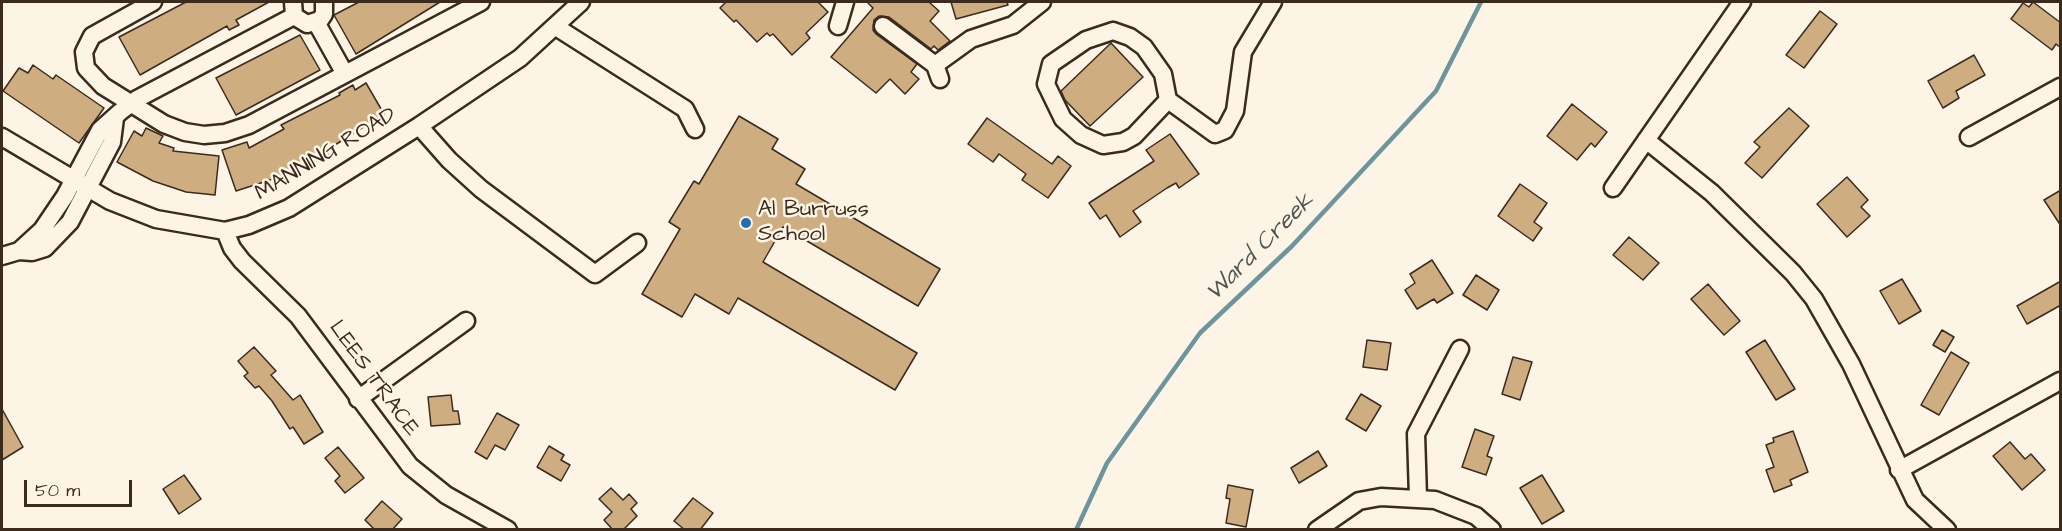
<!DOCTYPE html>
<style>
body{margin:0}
#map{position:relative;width:2062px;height:531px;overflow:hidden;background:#fcf5e5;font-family:"Architects Daughter",sans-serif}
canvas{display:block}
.frame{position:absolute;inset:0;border:3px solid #3b2a1e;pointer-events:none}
.scale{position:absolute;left:24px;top:480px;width:108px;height:27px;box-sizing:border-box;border:3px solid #3b2a1e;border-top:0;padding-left:8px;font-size:18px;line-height:21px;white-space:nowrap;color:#3b2a1e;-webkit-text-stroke:4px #fcf5e5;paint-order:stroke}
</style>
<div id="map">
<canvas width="2062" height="531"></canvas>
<div class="frame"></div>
<div class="scale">50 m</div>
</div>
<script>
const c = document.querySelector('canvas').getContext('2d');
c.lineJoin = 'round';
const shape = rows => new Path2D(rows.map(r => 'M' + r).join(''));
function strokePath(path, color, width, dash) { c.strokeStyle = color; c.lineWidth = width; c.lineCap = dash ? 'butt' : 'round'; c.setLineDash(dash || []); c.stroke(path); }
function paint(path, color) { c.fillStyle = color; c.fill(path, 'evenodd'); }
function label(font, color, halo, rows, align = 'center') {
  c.font = font + ' "Architects Daughter",sans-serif'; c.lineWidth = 5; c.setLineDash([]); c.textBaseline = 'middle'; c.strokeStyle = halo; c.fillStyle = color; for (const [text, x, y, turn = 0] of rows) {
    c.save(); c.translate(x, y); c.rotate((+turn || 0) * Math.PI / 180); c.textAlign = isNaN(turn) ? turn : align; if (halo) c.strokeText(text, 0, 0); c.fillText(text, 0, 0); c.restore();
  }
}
const stream = shape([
 [1076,530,1107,463,1200,333,1292,246,1436,91,1481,2]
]);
const building = shape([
 [186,2,269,2,236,20,239,25,229,30,227,26,140,75,119,37,186,2],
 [359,2,440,2,356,54,334,15,359,2],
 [726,2,818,2,828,12,806,33,810,38,792,55,773,34,770,36,767,33,757,42,736,20,734,22,720,8,726,2],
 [867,2,929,2,939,11,930,21,950,41,938,50,934,46,931,49,889,17,879,16,874,20,873,30,876,34,917,64,911,72,919,79,905,94,890,79,876,93,831,57,873,8,867,2],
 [951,2,1007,2,1008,5,956,19,951,2],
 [2033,2,2061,23,2061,48,2056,44,2052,50,2011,19,2023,3,2029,7,2033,2],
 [1820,11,1837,24,1804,68,1786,55,1820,11],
 [300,35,320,70,236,115,216,78,300,35],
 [1111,43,1143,77,1090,126,1065,100,1061,91,1111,43],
 [1974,55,1985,75,1956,91,1959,98,1943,108,1928,81,1974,55],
 [33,65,53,79,56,75,104,108,79,143,3,91,19,68,28,73,33,65],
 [366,83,384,114,327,150,329,154,304,167,274,181,273,179,236,191,222,150,247,142,249,148,284,129,281,125,340,95,339,93,353,85,355,90,366,83],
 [1572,104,1607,132,1595,147,1591,143,1577,160,1547,136,1572,104],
 [1789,108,1809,126,1762,178,1745,163,1760,147,1754,142,1789,108],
 [739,116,778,139,772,149,805,169,796,184,940,269,918,306,783,227,763,262,917,353,895,390,738,298,729,314,695,294,682,317,642,294,680,229,669,222,694,181,699,184,739,116],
 [987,118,1052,164,1058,156,1071,166,1048,198,1022,180,1026,174,999,154,993,162,968,144,987,118],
 [146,128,163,136,159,143,174,148,173,151,219,156,215,195,186,192,153,181,117,162,134,131,142,136,146,128],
 [1170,134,1199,174,1179,188,1176,183,1167,188,1133,211,1141,222,1120,237,1106,215,1100,219,1089,203,1154,161,1146,150,1170,134],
 [1847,177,1868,200,1861,207,1870,216,1847,237,1817,204,1847,177],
 [1520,184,1547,203,1534,222,1542,228,1533,241,1498,216,1520,184],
 [2061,190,2061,226,2044,200,2061,190],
 [1629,237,1659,263,1643,280,1613,255,1629,237],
 [1432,260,1453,293,1437,303,1434,299,1417,309,1405,290,1415,283,1410,274,1432,260],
 [1476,275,1499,290,1487,310,1463,295,1476,275],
 [1902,279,1921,311,1899,324,1880,291,1902,279],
 [2061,281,2061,305,2027,324,2017,306,2061,281],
 [1708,284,1740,321,1724,335,1691,299,1708,284],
 [1942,330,1954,337,1945,352,1933,345,1942,330],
 [1367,340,1391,343,1387,370,1363,367,1367,340],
 [1765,340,1795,389,1776,400,1746,352,1765,340],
 [254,347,276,371,271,375,293,400,300,395,323,432,304,444,293,427,290,429,272,401,259,386,255,388,244,376,248,373,238,361,254,347],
 [1951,352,1969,363,1939,415,1921,405,1951,352],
 [1513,357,1532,362,1520,400,1502,394,1513,357],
 [1361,394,1381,406,1366,431,1346,419,1361,394],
 [451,395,453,411,458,411,460,424,431,426,428,397,451,395],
 [2,409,23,447,2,460,2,409],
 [497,413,519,425,505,450,495,445,487,459,475,452,497,413],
 [1475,429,1494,436,1487,456,1492,458,1486,475,1462,467,1475,429],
 [1793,431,1808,472,1790,480,1792,485,1774,492,1766,470,1774,467,1766,445,1774,442,1773,438,1793,431],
 [2010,442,2025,459,2031,454,2045,470,2022,490,1993,456,2010,442],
 [549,446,564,455,561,460,570,465,561,481,537,467,549,446],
 [338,447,364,478,345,493,335,481,340,476,325,458,338,447],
 [1318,451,1327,466,1299,483,1291,468,1318,451],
 [184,475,201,499,179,514,163,489,184,475],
 [1542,475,1564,511,1542,524,1520,488,1542,475],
 [1228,485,1253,490,1246,527,1226,523,1230,499,1226,498,1228,485],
 [611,488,623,500,629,494,637,503,631,509,637,516,623,530,613,530,604,520,612,512,599,499,611,488],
 [693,498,713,513,700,530,685,530,674,521,693,498],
 [382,501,402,519,392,530,375,530,365,520,382,501]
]);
const minor = shape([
 [153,2,92,36,84,52,86,68,103,86,164,124,185,132,204,135,225,133,249,125,481,2],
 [293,2,294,16,307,24,320,20,324,14,324,2],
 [316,22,345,74],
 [838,26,845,2],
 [883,26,935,65],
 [556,27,685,109,695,129],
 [1113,31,1130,37,1144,47,1163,74,1168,100,1134,136,1123,142,1103,145,1081,135,1063,119,1046,84,1051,64,1086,40,1113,31],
 [940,79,935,65,971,39,1013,25,1042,2],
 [1168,100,1215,134,1225,130,1235,111,1243,52,1273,2],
 [419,126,449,160,481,189,595,274,637,243],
 [2,137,110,201,156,219,225,231,249,225,289,208,419,126,520,58,581,2],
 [1969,137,2060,87],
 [1646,140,1712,193,1793,273,1814,299,1851,364,1915,500,1947,530],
 [1613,188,1742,2],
 [225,231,232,248,242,261,298,316,410,466,446,495,508,530],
 [19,251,32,252,45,248,70,222,112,142,115,118],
 [2,256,19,251,42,230,65,196,100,130,120,112,137,99,294,16],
 [358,399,466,321],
 [1899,470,2060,381],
 [1418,497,1416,434,1460,349],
 [1317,530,1359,501,1381,497,1435,500,1476,516,1492,530]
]);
const markers = [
 [746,223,6,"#1f6fb2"]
];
const streetNames = [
 ["MANNING ROAD",326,155,-31],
 ["LEES TRACE",373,379,54]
];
const poiNames = [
 ["Al Burruss",758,210],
 ["School",758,235]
];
const waterNames = [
 ["Ward Creek",1261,248,-45]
];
strokePath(stream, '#6e959d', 4.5);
paint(building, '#cead81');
strokePath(building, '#3b2a1e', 1.5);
strokePath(minor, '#3b2a1e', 21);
strokePath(minor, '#fcf5e5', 16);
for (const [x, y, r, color] of markers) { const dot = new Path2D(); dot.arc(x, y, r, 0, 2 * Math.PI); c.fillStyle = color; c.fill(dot); strokePath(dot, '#fcf5e5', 2); }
label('22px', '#3b2a1e', '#fcf5e5', streetNames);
label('22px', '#3b2a1e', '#fcf5e5', poiNames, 'left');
label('italic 24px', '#505653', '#fcf5e5', waterNames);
</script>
